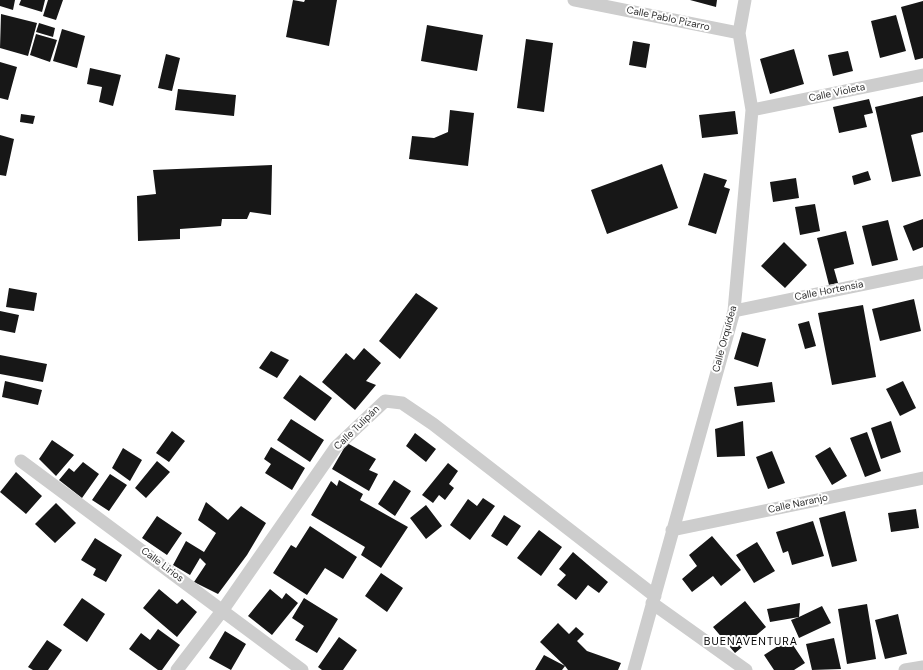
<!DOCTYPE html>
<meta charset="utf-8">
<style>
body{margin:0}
canvas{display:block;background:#fff}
</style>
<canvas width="923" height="670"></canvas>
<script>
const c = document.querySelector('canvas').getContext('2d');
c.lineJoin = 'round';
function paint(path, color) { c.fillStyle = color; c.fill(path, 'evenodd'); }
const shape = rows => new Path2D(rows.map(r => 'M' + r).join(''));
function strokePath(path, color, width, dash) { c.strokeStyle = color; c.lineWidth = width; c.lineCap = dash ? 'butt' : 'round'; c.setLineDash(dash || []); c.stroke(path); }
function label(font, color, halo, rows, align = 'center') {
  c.font = font + ' "DM Sans",sans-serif'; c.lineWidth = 4; c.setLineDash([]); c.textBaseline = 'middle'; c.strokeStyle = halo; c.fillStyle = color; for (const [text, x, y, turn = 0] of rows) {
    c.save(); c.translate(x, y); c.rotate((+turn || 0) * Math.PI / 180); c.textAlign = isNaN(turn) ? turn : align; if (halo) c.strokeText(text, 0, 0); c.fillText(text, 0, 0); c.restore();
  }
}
const building = shape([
 [0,0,15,0,13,10,0,6],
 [21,0,45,0,42,12,19,5],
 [48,0,63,0,56,20,43,16],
 [293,0,304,2,305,0,337,0,329,46,286,37],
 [690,0,717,0,716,7],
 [923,1,923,58,915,60,901,7],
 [1,14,37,23,28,56,0,48],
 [896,15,906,51,880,58,871,21],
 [39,23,55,28,53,37,36,32],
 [427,25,483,35,477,71,421,61],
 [62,29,85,36,77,68,53,61],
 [36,34,57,40,50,62,30,55],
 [526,39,553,43,544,112,517,108],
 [633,41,650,44,646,68,629,65],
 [794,49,804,84,770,94,760,59],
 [848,51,853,71,833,76,828,55],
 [166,54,180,58,172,91,158,88],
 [0,62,17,67,8,100,0,98],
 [90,68,121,75,113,106,99,102,102,87,87,84],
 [178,89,236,95,234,116,175,110],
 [923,96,923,132,911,135,921,176,892,182,875,107],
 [869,99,873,113,864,115,867,127,839,133,833,107],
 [450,110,474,113,468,166,409,159,412,136,434,138,448,132],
 [735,111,738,134,702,138,699,115],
 [21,114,35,116,33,124,20,122],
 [0,135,14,139,6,176,0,175],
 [662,164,678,208,607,234,591,190],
 [272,165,271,215,250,212,247,219,222,219,221,226,180,229,180,239,138,241,137,196,156,194,153,170],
 [868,171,871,180,854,185,852,176],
 [704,173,727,180,724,187,730,189,716,234,688,225],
 [796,178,799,198,773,202,770,182],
 [815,204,820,231,800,235,795,207],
 [923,219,923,247,913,251,903,226],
 [888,220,898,260,872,266,862,226],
 [846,231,854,264,834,269,838,283,829,285,817,238],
 [784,242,807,265,785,288,761,266],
 [9,288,37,293,34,311,6,307],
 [416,293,438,308,400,359,379,341],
 [914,299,921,331,880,341,872,309],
 [863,305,876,377,832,385,818,313],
 [0,311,19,315,15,333,0,330],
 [809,321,816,346,805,349,798,324],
 [742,332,766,339,758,367,734,359],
 [364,348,381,363,366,381,376,385,355,410,322,382,346,353,354,360],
 [271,351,289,360,277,378,259,368],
 [0,355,47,364,43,382,0,374],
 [300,375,332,398,315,421,283,398],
 [5,381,42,390,38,405,2,397],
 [903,381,916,408,900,416,886,389],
 [772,382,775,402,737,406,734,387],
 [291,419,324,440,310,462,277,440],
 [743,421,745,456,717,457,715,429],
 [891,421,901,452,881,459,871,428],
 [172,431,185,441,169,462,156,453],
 [867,432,881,471,865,477,850,438],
 [415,433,436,449,426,462,406,446],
 [52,440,74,455,56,476,39,459],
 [347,443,376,459,369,470,378,474,369,491,332,469],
 [271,447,305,468,292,490,265,473,271,464,264,459],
 [830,447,847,476,832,485,815,456],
 [123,448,142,460,130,481,112,468],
 [772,451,785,483,768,489,756,457],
 [157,461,170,472,146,498,135,488],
 [83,462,99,474,82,498,59,480,69,468,74,472],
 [448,463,458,471,449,484,454,488,445,500,439,495,433,503,422,495],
 [16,472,42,496,26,514,0,492],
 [110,474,127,485,109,511,92,500],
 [339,480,363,494,360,500,408,527,381,568,361,555,365,547,311,515,331,481,337,486],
 [394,480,411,491,395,516,378,504],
 [483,498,495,506,470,540,450,525,468,499,477,506],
 [206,502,228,520,241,506,266,523,247,555,218,594,194,582,206,564,200,558,190,575,173,565,186,541,204,552,216,533,198,520],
 [56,503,76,523,55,543,35,524],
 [426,505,442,526,426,539,410,518],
 [916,509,919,528,891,532,888,513],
 [845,511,857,561,832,567,819,518],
 [504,515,521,526,507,546,491,536],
 [157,516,182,533,167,555,142,538],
 [813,521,824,556,792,565,788,551,783,553,776,532],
 [310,526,357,557,343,579,325,568,307,595,273,573,291,545,296,548],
 [539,530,562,547,541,576,517,558],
 [712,536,741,570,721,586,713,576,692,592,682,579,697,566,689,555],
 [95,538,122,555,106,582,93,575,96,569,81,560],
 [757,542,775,571,754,583,736,555],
 [573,552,608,582,599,593,588,585,576,600,557,585,566,575,559,569],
 [381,573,403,588,387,612,365,596],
 [159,589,177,604,182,599,197,612,177,637,143,608],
 [270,589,282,599,286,593,298,603,272,635,248,616],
 [82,598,105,614,87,642,63,625],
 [304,598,338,619,317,653,295,640,304,626,292,618],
 [745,601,766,627,735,653,713,627],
 [800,603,799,617,822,606,831,623,799,638,791,620,799,617,770,622,767,609],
 [867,604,876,659,847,664,838,609],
 [898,614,907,654,885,659,875,620],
 [558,623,569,634,576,627,584,634,577,641,587,651,621,663,618,670,568,670,565,666,562,670,535,670,544,655,565,666,540,642],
 [158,629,180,645,162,670,158,670,129,649,141,633,150,640],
 [225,631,246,644,231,670,209,658],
 [339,637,357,650,343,670,322,670,318,667],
 [834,638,841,669,812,670,806,644],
 [789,639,805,663,794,670,774,670,764,655],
 [47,640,62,650,48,670,33,670,28,667]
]);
const street = shape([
 [574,0,739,33],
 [752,110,923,75],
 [734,311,923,272],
 [21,461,302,670],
 [672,530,923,478],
 [652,603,746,670],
 [177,670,222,611,336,447,385,401,402,403,433,424,655,596],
 [634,670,734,311,752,110,739,33,745,0],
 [905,670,923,667]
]);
const streetNames = [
 ["Calle Pablo Pizarro",668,19,12],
 ["Calle Violeta",837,93,-12],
 ["Calle Hortensia",829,291,-11],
 ["Calle Orquídea",725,339,-75],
 ["Calle Tulipán",357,428,-44],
 ["Calle Naranjo",798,504,-12],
 ["Calle Lirios",162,565,37]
];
const neighbourhoodNames = [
 ["BUENAVENTURA",751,642]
];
paint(building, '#171717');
strokePath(street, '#cdcdcd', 13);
label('10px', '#303030', '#fff', streetNames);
c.letterSpacing = '1px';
label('11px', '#000', '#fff', neighbourhoodNames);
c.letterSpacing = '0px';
</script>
